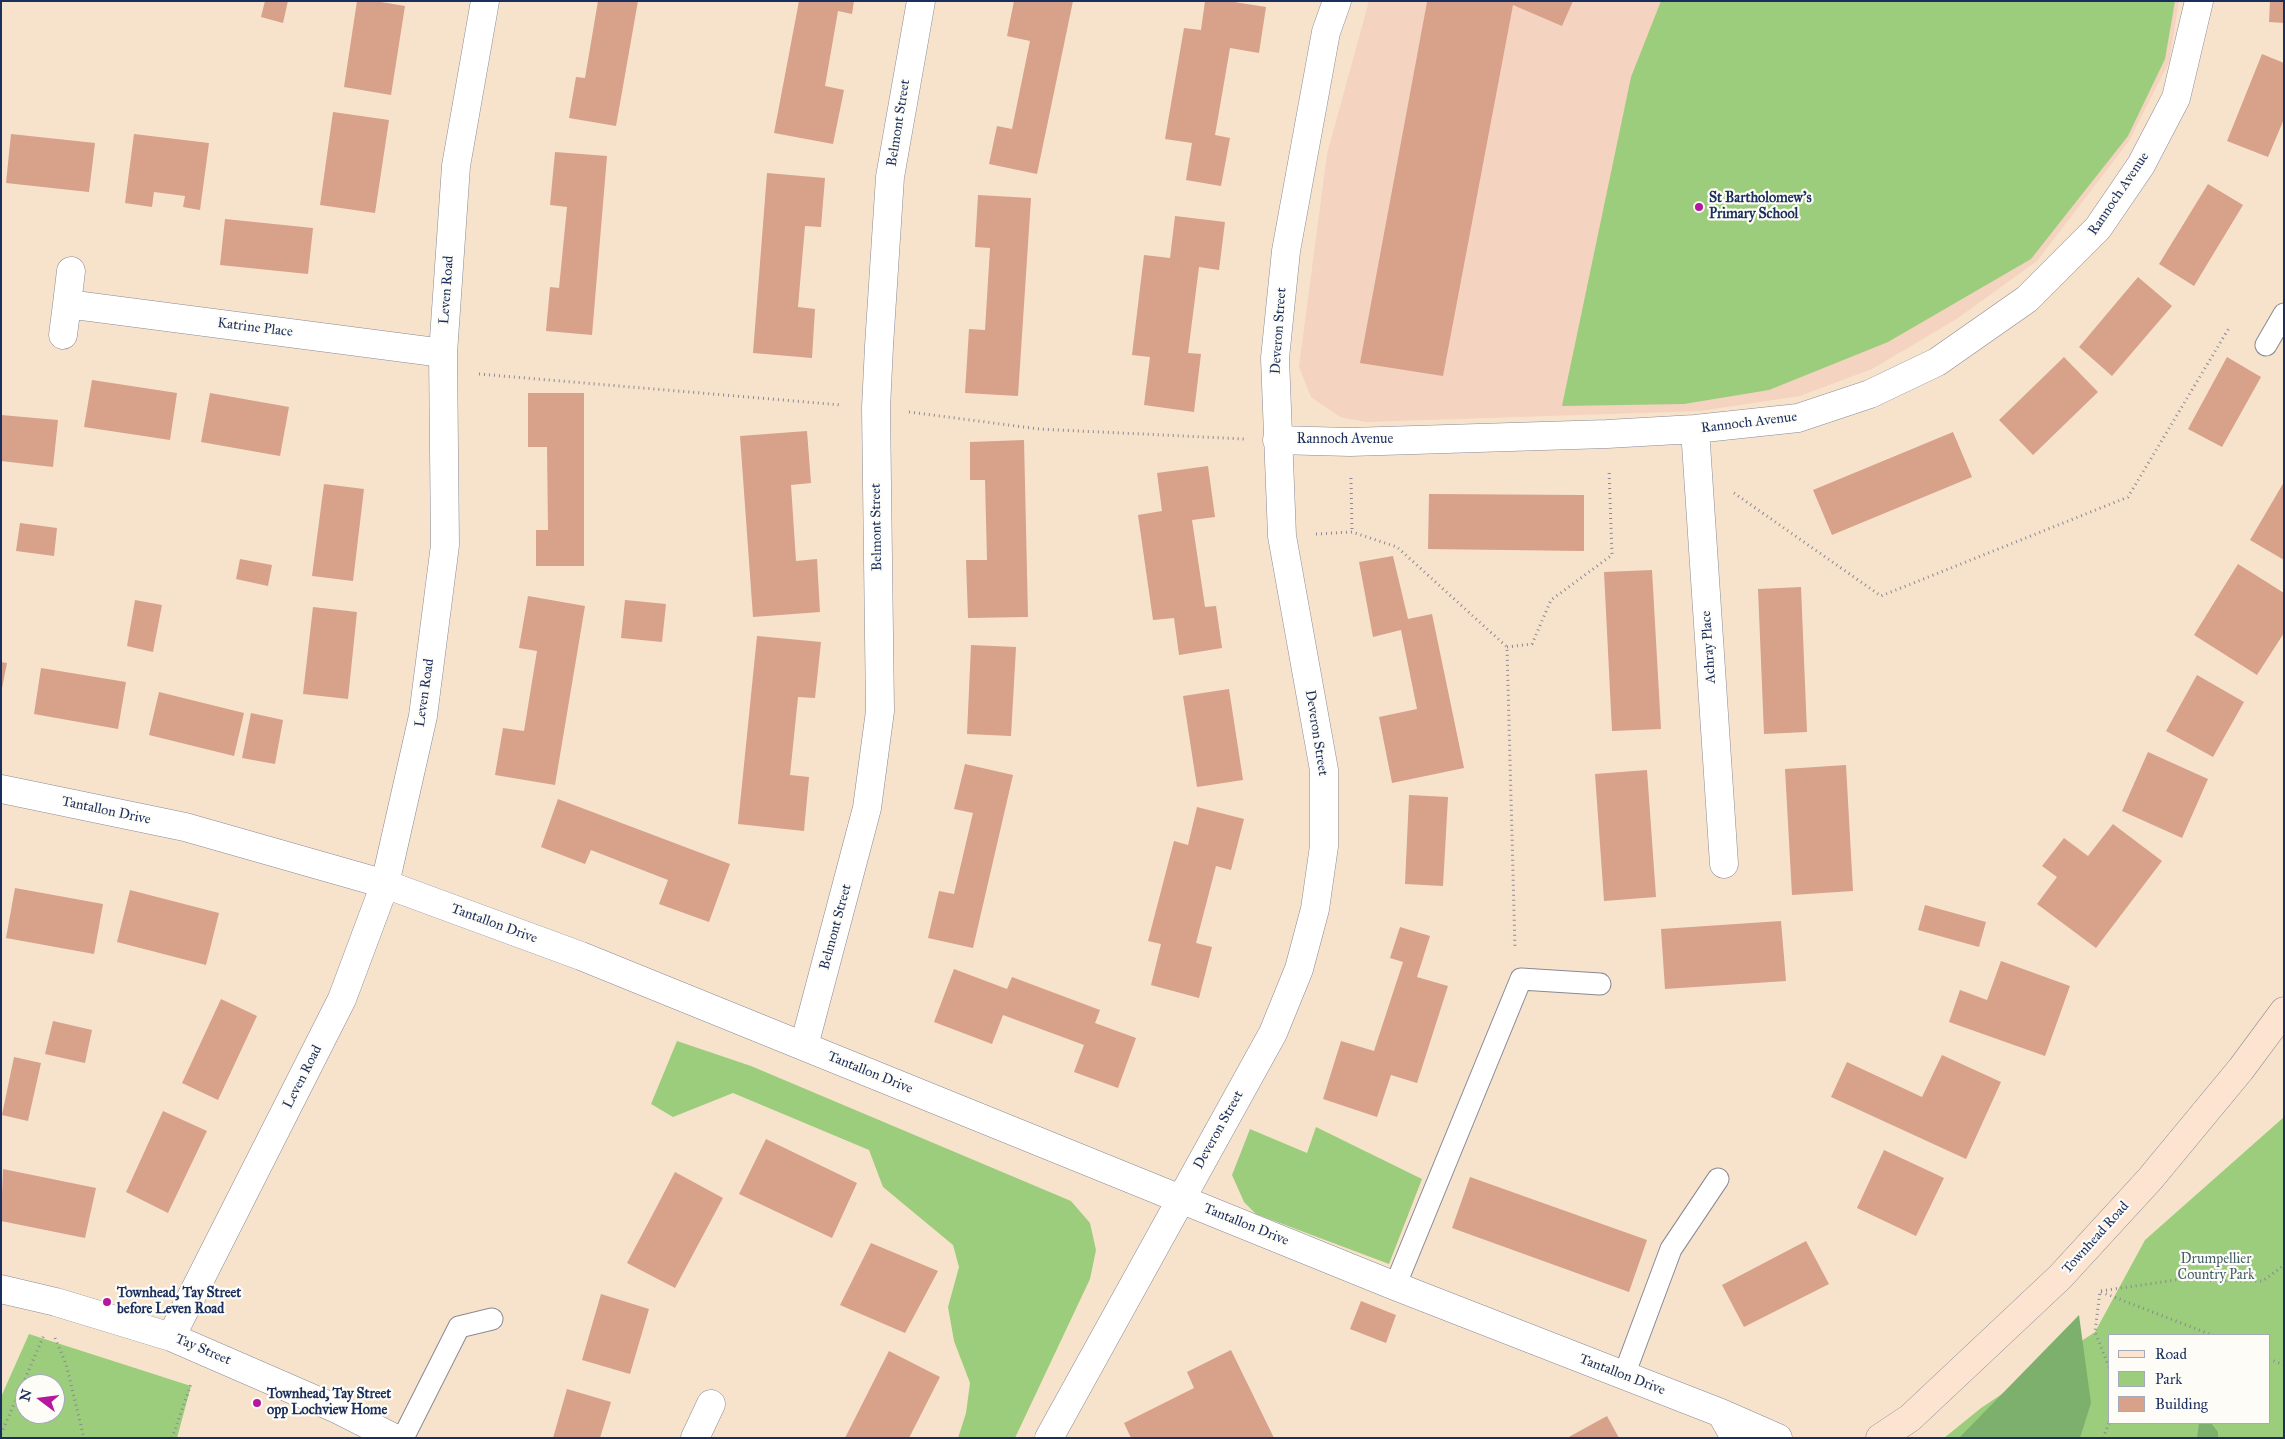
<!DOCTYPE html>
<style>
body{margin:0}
#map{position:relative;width:2285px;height:1439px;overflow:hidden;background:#f7e3cc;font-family:"IM FELL Great Primer",serif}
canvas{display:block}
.frame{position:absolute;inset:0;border:2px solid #1b2f5e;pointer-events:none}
.legend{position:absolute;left:2108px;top:1334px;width:162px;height:90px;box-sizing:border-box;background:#fdfcf7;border:1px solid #a3aaba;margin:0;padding:6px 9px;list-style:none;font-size:15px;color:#1b2f5e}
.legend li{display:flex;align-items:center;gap:10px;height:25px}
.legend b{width:25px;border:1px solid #a3aaba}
.north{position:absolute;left:15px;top:1374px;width:50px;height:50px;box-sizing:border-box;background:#fdfcf7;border:1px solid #a3aaba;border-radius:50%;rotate:285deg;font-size:14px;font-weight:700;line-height:20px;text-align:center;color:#1b2f5e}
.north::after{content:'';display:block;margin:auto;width:18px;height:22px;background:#b5179e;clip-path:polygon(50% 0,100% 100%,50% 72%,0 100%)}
</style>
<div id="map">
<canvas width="2285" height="1439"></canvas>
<div class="frame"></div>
<ul class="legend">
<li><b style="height:6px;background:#fde4d1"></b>Road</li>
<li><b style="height:14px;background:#9ccd7c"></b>Park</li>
<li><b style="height:14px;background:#d7a18a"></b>Building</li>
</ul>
<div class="north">N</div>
</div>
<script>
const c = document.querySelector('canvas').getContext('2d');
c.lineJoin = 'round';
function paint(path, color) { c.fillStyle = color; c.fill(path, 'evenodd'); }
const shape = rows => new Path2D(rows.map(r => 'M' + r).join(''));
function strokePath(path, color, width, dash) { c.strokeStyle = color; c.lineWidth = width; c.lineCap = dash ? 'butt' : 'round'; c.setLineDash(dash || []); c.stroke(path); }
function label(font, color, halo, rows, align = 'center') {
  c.font = font + ' "IM FELL Great Primer",serif'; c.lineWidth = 4.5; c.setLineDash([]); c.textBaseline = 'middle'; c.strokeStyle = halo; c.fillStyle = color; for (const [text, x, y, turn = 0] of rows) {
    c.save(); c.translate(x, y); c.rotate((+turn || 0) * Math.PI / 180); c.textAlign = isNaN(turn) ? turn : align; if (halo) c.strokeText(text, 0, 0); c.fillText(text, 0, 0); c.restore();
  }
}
const built = shape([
 [1369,1,2179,1,2169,62,2129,141,2037,261,1955,320,1872,369,1800,396,1700,411,1366,422,1340,417,1311,397,1299,367,1327,154]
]);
const green = shape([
 [1661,1,2175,1,2165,59,2128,136,2031,259,1888,342,1769,390,1684,404,1562,406,1631,77],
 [677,1041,751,1066,1071,1201,1090,1223,1096,1250,1090,1279,1015,1438,958,1438,966,1413,970,1383,954,1341,948,1307,959,1267,953,1245,883,1187,869,1150,733,1093,673,1117,651,1104],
 [2284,1117,2284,1438,1944,1438,1981,1408,2095,1332,2145,1240],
 [2109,1335,2269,1335,2269,1423,2109,1423],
 [1316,1127,1422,1179,1389,1264,1256,1214,1244,1202,1232,1175,1250,1129,1307,1153],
 [29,1334,191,1386,177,1438,1,1438,1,1397],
 [25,1384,55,1384,55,1414,25,1414]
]);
const forest = shape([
 [2079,1315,2091,1403,2080,1438,1959,1438],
 [2199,1423,2211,1423,2218,1432,2218,1438,2197,1438]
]);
const building = shape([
 [265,1,288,1,283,23,261,17],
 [357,1,375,1,405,6,391,95,344,87],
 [598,1,638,1,616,126,569,118,576,77,585,78],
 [799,1,854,1,852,14,838,11,825,86,844,90,833,144,774,133],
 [1014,1,1073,1,1037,174,989,164,997,126,1012,129,1030,41,1007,36],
 [1205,1,1228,1,1266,7,1259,53,1230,48,1215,135,1230,138,1221,186,1186,180,1192,143,1165,139,1184,28,1201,30],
 [1573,1,1562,26,1513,5,1443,376,1360,363,1427,2],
 [2270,1,2284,1,2284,23,2269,22],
 [2262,54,2284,63,2284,119,2268,157,2227,141],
 [333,112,389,120,375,213,320,205],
 [11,134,95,143,89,192,6,183],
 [134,134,209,143,200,210,183,207,185,196,154,192,152,207,125,203],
 [555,152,607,156,592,335,546,331,550,287,559,288,567,207,550,205],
 [767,173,825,178,821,227,805,226,798,307,815,309,812,358,753,353],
 [2208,184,2243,205,2194,286,2159,264],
 [978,195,1031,198,1018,396,965,393,969,329,985,330,990,248,975,247],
 [1175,216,1225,222,1219,270,1199,267,1188,353,1201,354,1194,412,1144,405,1150,357,1132,355,1144,255,1170,258],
 [225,219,313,228,308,274,220,265],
 [2138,277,2172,306,2112,376,2079,347],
 [2064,357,2098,392,2033,455,1999,420],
 [2227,357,2261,377,2222,447,2188,429],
 [92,380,177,393,170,440,84,427],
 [210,393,289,407,280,456,201,442],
 [528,393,584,393,584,566,536,566,536,530,548,530,547,447,528,447],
 [1,415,58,420,53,467,1,461],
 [807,431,811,483,791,485,796,561,817,559,820,612,753,617,740,436],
 [1953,432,1972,477,1832,535,1813,490],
 [1024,440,1028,617,968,618,966,560,987,560,985,480,970,480,970,442],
 [1208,466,1215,517,1192,520,1205,607,1216,606,1222,648,1179,655,1174,618,1153,620,1138,515,1162,511,1157,473],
 [2284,482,2284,560,2250,540],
 [324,484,364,489,353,581,312,576],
 [1429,494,1584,495,1584,551,1428,549],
 [20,523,57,528,54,556,16,551],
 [1393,556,1408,619,1432,614,1464,768,1392,783,1379,717,1417,709,1401,630,1373,637,1359,562],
 [240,559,272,565,268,586,236,579],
 [2238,564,2284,593,2284,633,2257,675,2194,635],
 [1652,570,1661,729,1612,731,1604,572],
 [1801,587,1807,732,1764,734,1758,589],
 [528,596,585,606,555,785,495,775,503,728,524,731,537,651,519,648],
 [135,600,162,605,153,652,127,646],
 [625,600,666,604,662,642,621,638],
 [313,607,357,612,348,699,303,694],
 [757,636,821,642,815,698,798,697,790,775,809,777,804,831,738,824],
 [971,645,1016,647,1011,736,967,734],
 [1,662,7,663,2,688,1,688],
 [41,668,126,682,118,729,34,714],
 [2197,675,2244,702,2213,757,2166,731],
 [1229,689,1243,780,1197,787,1183,696],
 [159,692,244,713,234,756,149,735],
 [251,713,283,720,275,764,242,758],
 [2148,752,2208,779,2182,838,2122,811],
 [965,764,1013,775,973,948,928,938,939,891,954,894,973,813,954,809],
 [1846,765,1853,891,1792,895,1785,769],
 [1647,770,1656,897,1604,901,1595,774],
 [1409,795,1448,797,1443,886,1405,884],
 [558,799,730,864,709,922,659,904,668,880,591,850,585,864,541,847],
 [1197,807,1244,819,1231,870,1216,866,1196,943,1212,947,1199,998,1151,985,1161,944,1148,941,1174,841,1188,845],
 [2113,824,2162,861,2096,948,2037,904,2057,877,2042,866,2064,838,2088,856],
 [15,888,103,904,94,954,6,938],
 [130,890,219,913,206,965,117,942],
 [1925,905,1986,922,1979,947,1918,930],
 [1781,921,1786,981,1665,989,1661,929],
 [1400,927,1430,936,1417,977,1448,986,1417,1083,1391,1075,1377,1117,1323,1099,1341,1041,1374,1051,1403,962,1390,958],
 [2001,961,2070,986,2045,1056,1949,1022,1960,990,1987,1000],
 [954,969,1007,989,1012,977,1100,1010,1095,1023,1136,1038,1118,1088,1074,1072,1084,1045,1003,1015,992,1044,934,1022],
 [221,999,257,1016,218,1100,182,1083],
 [53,1021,92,1030,85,1063,45,1054],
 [1942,1055,2001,1082,1966,1159,1831,1097,1847,1062,1922,1097],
 [14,1057,41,1063,28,1121,2,1115],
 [163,1111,207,1131,168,1213,126,1192],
 [766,1139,857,1183,832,1238,739,1194],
 [1884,1150,1944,1178,1916,1236,1857,1208],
 [3,1169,96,1188,85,1238,1,1221],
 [675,1172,723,1198,675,1288,627,1263],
 [1470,1177,1647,1240,1629,1292,1452,1228],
 [1806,1241,1829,1284,1744,1327,1722,1285],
 [871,1243,938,1271,905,1333,840,1305],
 [601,1294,649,1309,630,1374,582,1360],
 [1361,1301,1396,1315,1386,1343,1350,1329],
 [1231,1350,1274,1438,1131,1438,1124,1423,1194,1388,1187,1372],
 [889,1351,940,1377,909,1438,845,1438],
 [567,1389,611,1402,600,1438,553,1438],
 [1607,1416,1619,1438,1567,1438]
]);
const path = shape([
 [479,374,841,405],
 [909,412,1039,429,1244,439],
 [1351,478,1352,532],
 [1734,493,1881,596,2128,497,2229,328],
 [1316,534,1352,532,1397,547,1507,647,1515,949],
 [1507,647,1532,644,1551,600,1612,555,1609,469],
 [2101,1292,2212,1335],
 [55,1338,66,1364,84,1438],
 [2269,1359,2284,1365],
 [2109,1367,2095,1332,2100,1291,2176,1280,2263,1281,2284,1265],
 [1,1434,44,1335],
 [172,1438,191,1384],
 [2103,1438,2109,1423]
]);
const lane = shape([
 [2266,345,2284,314],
 [1395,1286,1521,979,1600,984],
 [1624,1375,1671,1249,1718,1179],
 [403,1438,459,1327,492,1319]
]);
const street = shape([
 [71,271,67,304,443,353],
 [63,335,67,304],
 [1695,429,1724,864],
 [1277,440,1350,442,1607,434,1695,429,1798,418,1870,394,1937,362,2027,299,2098,228,2141,165,2176,98,2199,1],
 [1,789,185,827,385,884,581,956,1395,1286,1721,1413,1735,1438],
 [804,1046,867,808,880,711,876,408,879,346,890,177,921,1],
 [1,1289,56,1302,171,1337,339,1410,394,1438],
 [171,1337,342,999,385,884,423,716,445,545,443,353,456,166,485,1],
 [1721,1413,1778,1438],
 [695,1438,711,1404],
 [1049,1438,1273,1033,1299,969,1315,909,1324,846,1324,770,1282,536,1275,358,1286,251,1326,32,1337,1]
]);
const secondary = shape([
 [1880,1438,1910,1418,2060,1277,2150,1179,2241,1069,2284,1011]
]);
const markers = [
 [1699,207,5,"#b5179e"],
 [107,1302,5,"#b5179e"],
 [257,1403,5,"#b5179e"]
];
const streetNames = [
 ["Belmont Street",899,123,-81],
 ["Rannoch Avenue",2119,194,-56],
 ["Leven Road",447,290,-86],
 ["Katrine Place",255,328,7],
 ["Deveron Street",1279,331,-86],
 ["Rannoch Avenue",1749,423,-7],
 ["Rannoch Avenue",1345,440],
 ["Belmont Street",877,527,-91],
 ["Achray Place",1709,647,-94],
 ["Leven Road",425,693,-82],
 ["Deveron Street",1316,733,81],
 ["Tantallon Drive",106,811,12],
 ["Tantallon Drive",494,924,20],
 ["Belmont Street",836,927,-75],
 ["Tantallon Drive",870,1073,22],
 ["Leven Road",303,1077,-63],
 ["Deveron Street",1219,1130,-61],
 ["Tantallon Drive",1246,1225,22],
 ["Townhead Road",2096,1238,-48],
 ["Tay Street",203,1350,23],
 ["Tantallon Drive",1622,1375,21]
];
const poiNames = [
 ["St Bartholomew's",1709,199],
 ["Primary School",1709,215],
 ["Townhead, Tay Street",117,1294],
 ["before Leven Road",117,1310],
 ["Townhead, Tay Street",267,1395],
 ["opp Lochview Home",267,1411]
];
const parkNames = [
 ["Drumpellier",2216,1260],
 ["Country Park",2216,1276]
];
paint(built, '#f4d3c0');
paint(green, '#9ccd7c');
paint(forest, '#7db06c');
paint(building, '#d7a18a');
strokePath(lane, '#898995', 23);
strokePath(street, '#898995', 29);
strokePath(secondary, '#898995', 29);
strokePath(path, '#898995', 3, [1, 4]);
strokePath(lane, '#fff', 21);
strokePath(street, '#fff', 28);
strokePath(secondary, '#fde4d1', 28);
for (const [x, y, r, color] of markers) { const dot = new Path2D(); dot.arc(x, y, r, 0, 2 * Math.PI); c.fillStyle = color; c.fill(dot); strokePath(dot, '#fdfcf7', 2); }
label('14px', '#1b2f5e', '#fdfcf7', streetNames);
label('bold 14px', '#1b2f5e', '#fdfcf7', poiNames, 'left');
label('14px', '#425e67', '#fdfcf7', parkNames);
</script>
